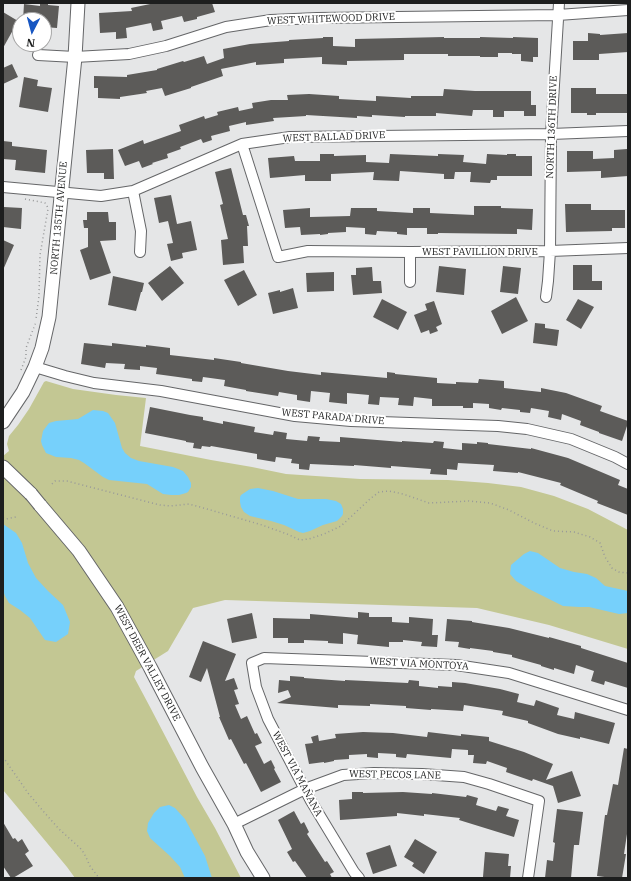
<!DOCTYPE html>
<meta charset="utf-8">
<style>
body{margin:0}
#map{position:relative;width:631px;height:881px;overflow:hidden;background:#e5e6e7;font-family:"IBM Plex Serif",serif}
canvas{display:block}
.frame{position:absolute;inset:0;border:4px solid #1d1e1e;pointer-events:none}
.north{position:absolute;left:12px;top:12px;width:40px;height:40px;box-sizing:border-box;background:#fff;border:1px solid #a5a5a5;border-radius:50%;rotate:186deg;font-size:11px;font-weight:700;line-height:16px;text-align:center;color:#1d1e1e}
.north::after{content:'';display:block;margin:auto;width:14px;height:18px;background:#1756c2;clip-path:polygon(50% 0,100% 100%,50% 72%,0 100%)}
</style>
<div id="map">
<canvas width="631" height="881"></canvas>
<div class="frame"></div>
<div class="north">N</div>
</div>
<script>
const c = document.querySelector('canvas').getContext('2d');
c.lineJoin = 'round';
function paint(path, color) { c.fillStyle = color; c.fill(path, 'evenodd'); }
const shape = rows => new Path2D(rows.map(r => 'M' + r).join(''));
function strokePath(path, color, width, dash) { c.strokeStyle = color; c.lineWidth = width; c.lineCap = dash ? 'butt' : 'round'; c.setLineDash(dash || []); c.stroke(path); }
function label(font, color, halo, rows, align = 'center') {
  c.font = font + ' "IBM Plex Serif",serif'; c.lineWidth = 4; c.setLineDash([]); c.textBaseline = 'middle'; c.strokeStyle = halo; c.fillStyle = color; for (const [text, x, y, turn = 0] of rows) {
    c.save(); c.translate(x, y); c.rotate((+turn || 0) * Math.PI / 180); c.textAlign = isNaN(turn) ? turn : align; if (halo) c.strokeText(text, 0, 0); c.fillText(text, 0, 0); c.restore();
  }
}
const green = shape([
 [46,381,73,389,116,395,146,398,140,446,211,460,252,467,286,474,360,479,448,480,488,483,521,487,554,496,588,509,628,530,628,649,549,625,477,608,225,600,193,608,168,651,136,671,134,677,150,707,197,797,215,828,241,878,75,878,67,867,3,790,3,456,9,451,7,444,9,436,18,425,29,409,44,382]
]);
const water = shape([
 [93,410,103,411,108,413,115,423,122,448,125,453,131,458,139,461,173,467,183,471,188,477,191,483,191,487,188,492,186,493,179,495,171,495,163,494,147,484,109,480,103,477,84,463,79,460,71,458,56,457,46,453,42,445,41,441,43,431,49,423,56,421,78,419],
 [258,488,273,491,298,499,326,499,336,501,341,504,343,509,343,514,342,516,337,521,323,525,310,531,303,533,299,532,284,525,271,521,250,516,244,512,241,507,240,502,240,497,241,495,250,489],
 [3,524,16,533,22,543,28,563,36,578,48,591,63,605,70,622,68,634,56,642,45,640,30,618,20,610,9,603,5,596,3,590],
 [530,551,538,553,560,568,574,572,587,574,596,578,605,586,628,591,628,613,619,614,589,607,579,607,563,606,529,589,516,581,510,574,511,565,524,554],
 [169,805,175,808,185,819,205,856,212,878,185,878,180,867,170,856,150,838,147,831,148,823,154,813,160,807]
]);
const building = shape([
 [40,3,48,3,48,5,59,6,57,28,44,27,44,20,23,20,24,4,40,6],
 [155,3,212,3,215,12,197,17,197,19,184,22,182,16,161,21,163,29,153,31,151,23,126,28,127,38,116,39,116,32,100,33,99,13,132,11,131,8],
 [3,12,18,21,3,48],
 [588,33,600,34,600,35,628,33,628,52,599,54,599,60,573,60,573,41,588,41],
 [323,37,333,37,333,46,355,47,355,39,444,37,444,38,480,38,480,37,513,38,513,37,538,38,538,57,533,57,533,62,521,61,521,54,512,54,512,53,498,53,498,57,480,57,480,56,448,56,448,54,404,54,404,60,347,61,347,65,322,64,322,57,284,59,284,63,256,65,256,62,221,69,223,76,191,87,191,88,165,96,162,88,146,91,147,93,120,97,120,99,98,98,98,88,94,88,94,76,127,77,127,75,157,70,157,69,183,61,184,62,204,56,207,64,224,58,223,49,250,44,289,41,289,40,323,38],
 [12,64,18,77,3,84,3,68],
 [24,77,38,80,37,86,52,88,48,112,19,107],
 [571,88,596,88,596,94,628,94,628,113,596,113,596,115,587,115,587,113,571,113],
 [444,89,475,91,531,91,531,105,536,105,536,116,524,116,524,111,504,111,504,117,493,117,493,110,473,110,472,116,436,113,436,116,405,116,405,117,372,115,372,117,357,116,357,118,306,115,306,116,273,118,274,121,246,125,246,122,229,126,230,131,211,136,212,140,203,143,201,139,180,147,181,149,167,154,168,158,152,163,153,164,142,168,139,161,125,166,118,150,143,140,144,144,181,131,179,125,204,116,205,119,218,115,217,112,238,107,239,111,253,108,252,103,271,100,288,100,287,95,309,94,339,96,339,99,376,101,376,96,411,98,411,96,443,96],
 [3,141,12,142,12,146,47,150,45,173,15,170,16,160,3,159],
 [113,149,114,179,104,179,104,173,87,173,86,150],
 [627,149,628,176,601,178,601,171,567,172,567,151,593,151,593,159,614,158,614,150],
 [320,154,334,154,334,156,366,155,366,162,389,163,390,154,438,156,438,154,464,155,463,162,486,164,487,154,507,155,507,154,516,154,516,156,532,156,532,176,497,176,497,180,491,180,490,183,470,182,471,172,455,172,454,179,444,179,444,174,400,171,399,181,373,180,374,172,331,174,331,181,305,181,305,175,270,178,268,158,294,156,295,161,320,161],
 [231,168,243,215,246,215,249,226,247,226,248,246,243,246,244,263,223,265,221,240,228,239,220,205,223,204,215,172],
 [171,195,177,224,191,221,197,250,182,253,183,258,171,261,167,244,173,243,168,221,159,223,154,198],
 [565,204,591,204,591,210,625,210,625,228,612,228,612,231,566,232],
 [474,206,501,206,501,208,533,209,532,230,517,229,517,234,438,233,438,234,427,234,427,228,407,228,407,235,397,234,397,232,377,231,376,235,365,234,365,228,346,227,346,232,328,233,328,234,320,235,320,234,301,235,300,227,285,228,283,210,310,208,310,217,350,216,351,208,377,208,377,211,413,213,413,208,430,208,430,213,474,215],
 [4,207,22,208,21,229,3,227],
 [87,212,108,212,109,222,116,222,116,240,100,241,111,273,90,280,80,250,88,247,88,228,84,228,83,220,87,220],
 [3,240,14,245,3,270],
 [573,265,592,265,592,281,602,281,602,290,573,290],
 [170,266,184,283,162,301,148,283],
 [439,266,466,269,464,295,436,292],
 [503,266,521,268,518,294,500,292],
 [372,267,373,281,381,281,382,293,353,295,351,275,356,275,356,268],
 [244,270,257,295,238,306,224,280],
 [334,272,334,291,307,292,306,273],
 [113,276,144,283,142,292,141,292,136,311,108,305],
 [293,288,298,308,273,314,268,293,280,290,280,292],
 [516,297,528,321,502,334,491,311],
 [382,299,407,312,398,330,373,317],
 [578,299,594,307,581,329,566,320],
 [434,301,442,324,436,327,438,331,430,334,429,330,421,333,414,315,427,310,425,304],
 [535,323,545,324,545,328,559,330,557,346,533,343],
 [84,343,112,346,112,343,146,347,146,345,170,348,170,355,214,360,214,358,241,362,241,363,288,371,321,375,321,372,387,378,387,372,395,373,395,374,437,378,437,383,456,384,456,382,478,383,479,379,504,381,504,388,541,392,541,388,566,393,602,406,600,411,628,421,628,423,622,441,599,433,599,432,580,425,581,421,562,414,561,420,548,417,549,411,531,408,530,413,520,412,520,410,502,408,501,410,489,408,489,404,473,403,473,408,463,408,463,406,432,406,432,399,414,397,413,406,398,405,399,398,380,397,379,405,368,404,369,395,347,393,347,404,329,402,330,393,311,391,310,402,297,400,297,395,279,392,278,396,246,391,246,390,224,386,225,380,203,377,202,382,192,381,192,379,178,377,156,374,157,368,140,366,140,370,124,369,125,364,106,363,105,368,81,364],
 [150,407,190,415,203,417,203,420,223,424,223,421,255,427,254,432,273,435,274,431,287,433,286,439,307,441,308,436,320,437,319,441,340,442,340,437,402,442,402,441,433,443,434,441,444,442,443,448,462,450,462,443,477,444,477,442,488,443,488,444,531,449,531,448,568,458,620,480,618,485,628,489,628,515,597,503,598,501,560,485,561,483,518,472,518,473,493,471,494,465,458,463,457,470,447,469,447,475,430,474,431,469,391,466,391,468,354,465,354,466,310,464,309,470,299,469,299,464,291,463,292,459,276,457,275,462,257,459,257,454,211,446,210,447,202,446,201,449,193,448,194,443,186,442,186,441,145,433],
 [358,612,369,613,369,617,392,617,392,622,409,623,409,617,433,619,432,635,438,635,437,647,421,646,422,642,403,640,403,642,389,642,389,647,357,644,358,635,343,633,343,644,328,643,328,641,304,640,304,643,288,643,288,638,273,638,273,618,310,619,310,614,358,618],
 [252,613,257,638,232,643,227,619],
 [447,619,472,621,472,622,509,628,549,638,549,637,581,646,581,648,628,663,628,688,605,681,604,685,591,681,594,671,576,665,574,674,554,668,554,670,541,666,541,665,512,657,512,655,493,652,493,651,470,648,470,649,458,647,459,642,445,641],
 [203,641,236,654,225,681,234,678,238,689,234,690,239,704,235,705,241,719,247,716,255,734,257,733,262,743,255,746,264,764,271,760,275,768,274,769,281,782,261,792,246,763,244,764,231,739,229,740,219,717,220,717,207,668,201,682,189,677],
 [290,676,304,677,304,678,345,681,345,680,408,683,409,680,419,681,419,686,438,688,438,686,452,687,452,682,465,683,500,689,519,694,517,702,534,706,536,700,559,708,557,715,574,719,575,712,615,723,609,744,580,737,580,739,558,734,528,723,528,721,502,715,503,711,464,705,463,711,431,709,431,710,406,708,406,706,370,704,370,706,338,705,338,708,277,703,291,697,288,690,278,693,279,680,290,681],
 [363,732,393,733,427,737,428,732,461,736,461,734,489,737,489,741,524,752,553,764,546,780,572,771,581,796,558,803,553,786,533,779,532,781,506,772,507,768,487,761,486,764,473,763,474,755,468,755,468,750,452,749,451,758,407,754,406,758,396,757,396,754,378,753,378,758,367,757,367,754,349,755,349,759,334,760,334,761,324,763,324,762,309,764,305,744,313,743,311,737,318,735,319,741,336,738,335,734],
 [624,748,628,749,628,834,627,834,624,854,626,854,622,878,612,878,597,876,605,815,607,815,613,784,618,785],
 [352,792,363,792,363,793,403,792,432,794,432,793,466,797,467,795,478,798,476,805,496,811,498,806,509,809,506,816,519,820,514,837,459,820,460,818,424,814,424,816,397,813,397,816,340,820,339,800,352,799],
 [557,809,583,812,579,845,574,845,571,878,545,878,547,860,553,861,555,843,553,842],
 [294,811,301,824,304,822,309,832,307,834,325,862,327,861,334,872,330,874,332,878,307,878,295,861,293,862,287,852,292,849,278,820],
 [3,822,13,839,15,838,18,842,22,839,29,851,25,854,33,866,13,878,11,878,3,866],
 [415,839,437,852,424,874,412,866,414,863,404,857],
 [390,845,397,866,373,874,366,853],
 [485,852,509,854,508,866,511,866,510,878,493,878,483,877]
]);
const path = shape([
 [25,199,45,203,47,206,48,209,40,255,39,296,36,319],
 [21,370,26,357,26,348,36,322],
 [52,484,55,481,67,481,160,505,170,506,189,504,207,509,262,525,287,534,300,540,309,539,324,534,341,526,370,499,379,492,389,491,403,494,429,503,469,501,490,503,509,510,534,523,553,531,574,532,590,537,600,543,605,557,612,568,619,572,628,573],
 [3,518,6,519,16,517],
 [3,757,28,793,43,811,59,829,80,848,84,853,90,866,99,878]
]);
const minor = shape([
 [38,55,75,57,129,54,166,46,226,27,271,20,317,18,558,15,628,10],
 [242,144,278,257,308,251,410,252,550,251,628,248],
 [3,187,101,196,133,191,242,144,290,137,551,134,628,131],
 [133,191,141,231,140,252],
 [410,282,410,252],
 [546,297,548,281,550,251,551,134,559,3],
 [35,367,65,376,94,383,161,391,295,416,351,421,498,426,527,429,571,439,615,457,628,464],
 [234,824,305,789,343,775,374,773,422,774,464,777,489,784,539,801,528,878],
 [359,878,354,872,311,801,268,719,256,687,252,663,264,658,456,665,509,673,628,710]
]);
const tertiary = shape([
 [3,422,23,392,35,367,42,348,49,317,75,57,78,3],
 [3,467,31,494],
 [40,505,79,551,117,607,150,667,202,767,234,824,247,852,263,878]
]);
const tertiaryBridge = shape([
 [31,494,40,505]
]);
const streetNames = [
 ["WEST WHITEWOOD DRIVE",331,19,-2],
 ["NORTH 136TH DRIVE",552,127,-88],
 ["WEST BALLAD DRIVE",334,137,-2],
 ["NORTH 135TH AVENUE",59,218,-85],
 ["WEST PAVILLION DRIVE",480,252],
 ["WEST PARADA DRIVE",333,417,5],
 ["WEST DEER VALLEY DRIVE",147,663,62],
 ["WEST VIA MONTOYA",419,664,3],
 ["WEST VIA MAÑANA",297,774,62],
 ["WEST PECOS LANE",395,775,1]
];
paint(green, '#c3c793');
paint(water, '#76d0fb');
paint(building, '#5c5b59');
strokePath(minor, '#656668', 12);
strokePath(tertiary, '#656668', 15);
strokePath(path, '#98999a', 1.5, [1, 3]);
strokePath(minor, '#fff', 10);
strokePath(tertiary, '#fff', 13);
strokePath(tertiaryBridge, '#656668', 15, []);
strokePath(tertiaryBridge, '#fff', 13);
label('10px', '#1d1e1e', '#fff', streetNames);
</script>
